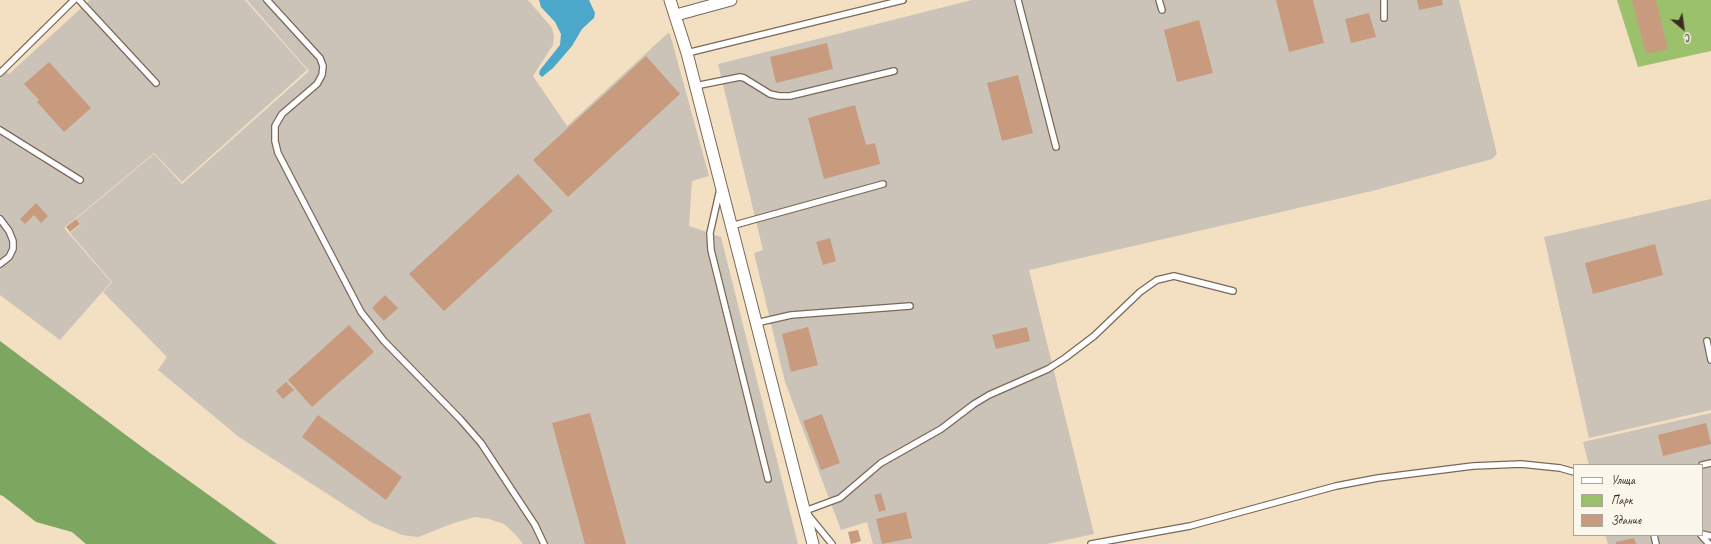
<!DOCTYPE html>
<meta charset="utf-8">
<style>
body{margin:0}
#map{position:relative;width:1711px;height:544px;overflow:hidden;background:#f3dfc2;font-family:Caveat,sans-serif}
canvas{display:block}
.legend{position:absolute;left:1573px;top:464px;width:130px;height:72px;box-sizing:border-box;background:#fbf7ec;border:1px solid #aea59a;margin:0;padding:5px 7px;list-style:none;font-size:12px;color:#3b2a1e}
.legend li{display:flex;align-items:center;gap:8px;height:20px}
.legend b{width:20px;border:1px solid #aea59a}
.north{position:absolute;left:1663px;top:8px;width:40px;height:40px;-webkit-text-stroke:3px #fbf7ec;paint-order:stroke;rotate:151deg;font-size:11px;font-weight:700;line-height:16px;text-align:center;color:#3b2a1e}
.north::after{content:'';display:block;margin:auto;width:14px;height:18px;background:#3b2a1e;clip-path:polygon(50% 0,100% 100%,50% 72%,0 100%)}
</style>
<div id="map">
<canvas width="1711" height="544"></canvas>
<ul class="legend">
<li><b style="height:5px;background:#fff"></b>Улица</li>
<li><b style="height:11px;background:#9cc16c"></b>Парк</li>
<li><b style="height:11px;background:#c89b7f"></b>Здание</li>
</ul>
<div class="north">С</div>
</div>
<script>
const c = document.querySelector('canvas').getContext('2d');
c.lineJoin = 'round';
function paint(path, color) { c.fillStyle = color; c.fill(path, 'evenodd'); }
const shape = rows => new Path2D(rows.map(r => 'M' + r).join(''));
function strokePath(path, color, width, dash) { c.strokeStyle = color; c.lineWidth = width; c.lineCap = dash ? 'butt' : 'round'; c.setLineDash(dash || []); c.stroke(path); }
const industrial = shape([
 [90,0,245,0,307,70,182,182,154,153,64,228,111,282,60,340,0,295,0,66,9,74],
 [247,0,528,0,552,28,554,36,553,45,533,76,567,126,668,33,670,34,709,176,692,181,689,226,721,237,798,544,523,544,515,534,504,524,489,519,475,517,454,523,418,537,402,535,371,522,239,437,158,370,167,357,103,292,112,282,70,233,81,224,76,219,154,154,182,184,309,71],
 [972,0,1459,0,1497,154,1492,159,1372,191,1029,270,1094,534,1047,544,873,544,867,522,841,530,785,382,754,253,763,250,718,64],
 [1711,199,1711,410,1589,438,1544,237],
 [1711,413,1711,544,1608,544,1605,535,1702,535,1702,465,1589,465,1583,442]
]);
const green = shape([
 [1617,0,1711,0,1711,51,1638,67]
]);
const forest = shape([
 [0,341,146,450,277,544,86,544,72,532,36,522,3,496,0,495]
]);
const water = shape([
 [539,0,589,0,595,13,594,18,582,29,572,46,553,68,542,77,539,74,540,70,560,45,561,34,555,22,541,7]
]);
const building = shape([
 [1276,0,1313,0,1324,43,1289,52],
 [1417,0,1442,0,1443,5,1419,10],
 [1632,0,1656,0,1668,49,1646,54],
 [1369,13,1376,37,1351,43,1345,19],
 [1199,20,1213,73,1177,82,1164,30],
 [827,43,833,69,776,83,770,57],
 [646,56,680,94,568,197,533,160],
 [49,62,91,108,64,132,37,102,39,100,24,84],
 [1018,75,1033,133,1002,141,987,83],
 [855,105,866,145,875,143,880,164,824,179,808,118],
 [518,174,553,211,444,311,409,274],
 [36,203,48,216,41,223,34,215,25,224,20,219],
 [76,219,80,224,70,232,66,227],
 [830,238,836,261,823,265,816,242],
 [1655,244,1663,275,1593,294,1585,263],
 [385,295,398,308,384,321,372,308],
 [349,325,374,352,312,407,288,380],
 [808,327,818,365,791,372,782,334],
 [1027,327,1030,341,996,349,992,335],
 [286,382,294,390,283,399,276,391],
 [590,413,626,544,585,544,552,423],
 [822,414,840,463,821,470,803,421],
 [318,415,402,477,386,500,302,437],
 [1706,423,1711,444,1663,456,1658,435],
 [881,493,886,510,879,512,874,495],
 [906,512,912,538,882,544,876,519],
 [858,530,861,541,851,544,848,532],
 [1634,538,1636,544,1616,544,1616,542]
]);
const lane = shape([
 [79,0,156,83],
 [267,0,320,58,323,66,322,75,317,84,282,114,275,126,275,141,278,153,361,312,384,341,460,419,481,443,535,525,544,544],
 [1018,0,1056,147],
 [1159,0,1162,10],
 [1384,0,1384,18],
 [687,53,903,0],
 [0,73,74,0],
 [695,86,740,77,744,78,770,94,779,96,790,96,894,71],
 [0,130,80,180],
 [720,189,710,233,711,250,768,479],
 [0,219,9,231,13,241,13,249,9,257,0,264],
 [731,226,883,184],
 [756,323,791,315,910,306],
 [1707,341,1711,360],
 [1702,465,1711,463],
 [1702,534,1711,536],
 [1654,535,1656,544],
 [1701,535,1709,544],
 [832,544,805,511,840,498,881,463,941,429,974,404,989,395,1048,369,1065,358,1094,336,1140,292,1157,280,1174,276,1233,291],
 [1091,544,1190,526,1336,486,1378,478,1473,466,1521,464,1560,468,1574,472]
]);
const street = shape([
 [670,0,687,53,813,544],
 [676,15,731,0]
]);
paint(industrial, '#cbc3b8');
paint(green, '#9cc16c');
paint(forest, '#7da760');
paint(water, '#4ba8ca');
paint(building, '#c89b7f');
strokePath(lane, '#7b6957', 8);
strokePath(street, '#7b6957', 13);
strokePath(lane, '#fff', 5.5);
strokePath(street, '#fff', 11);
</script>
